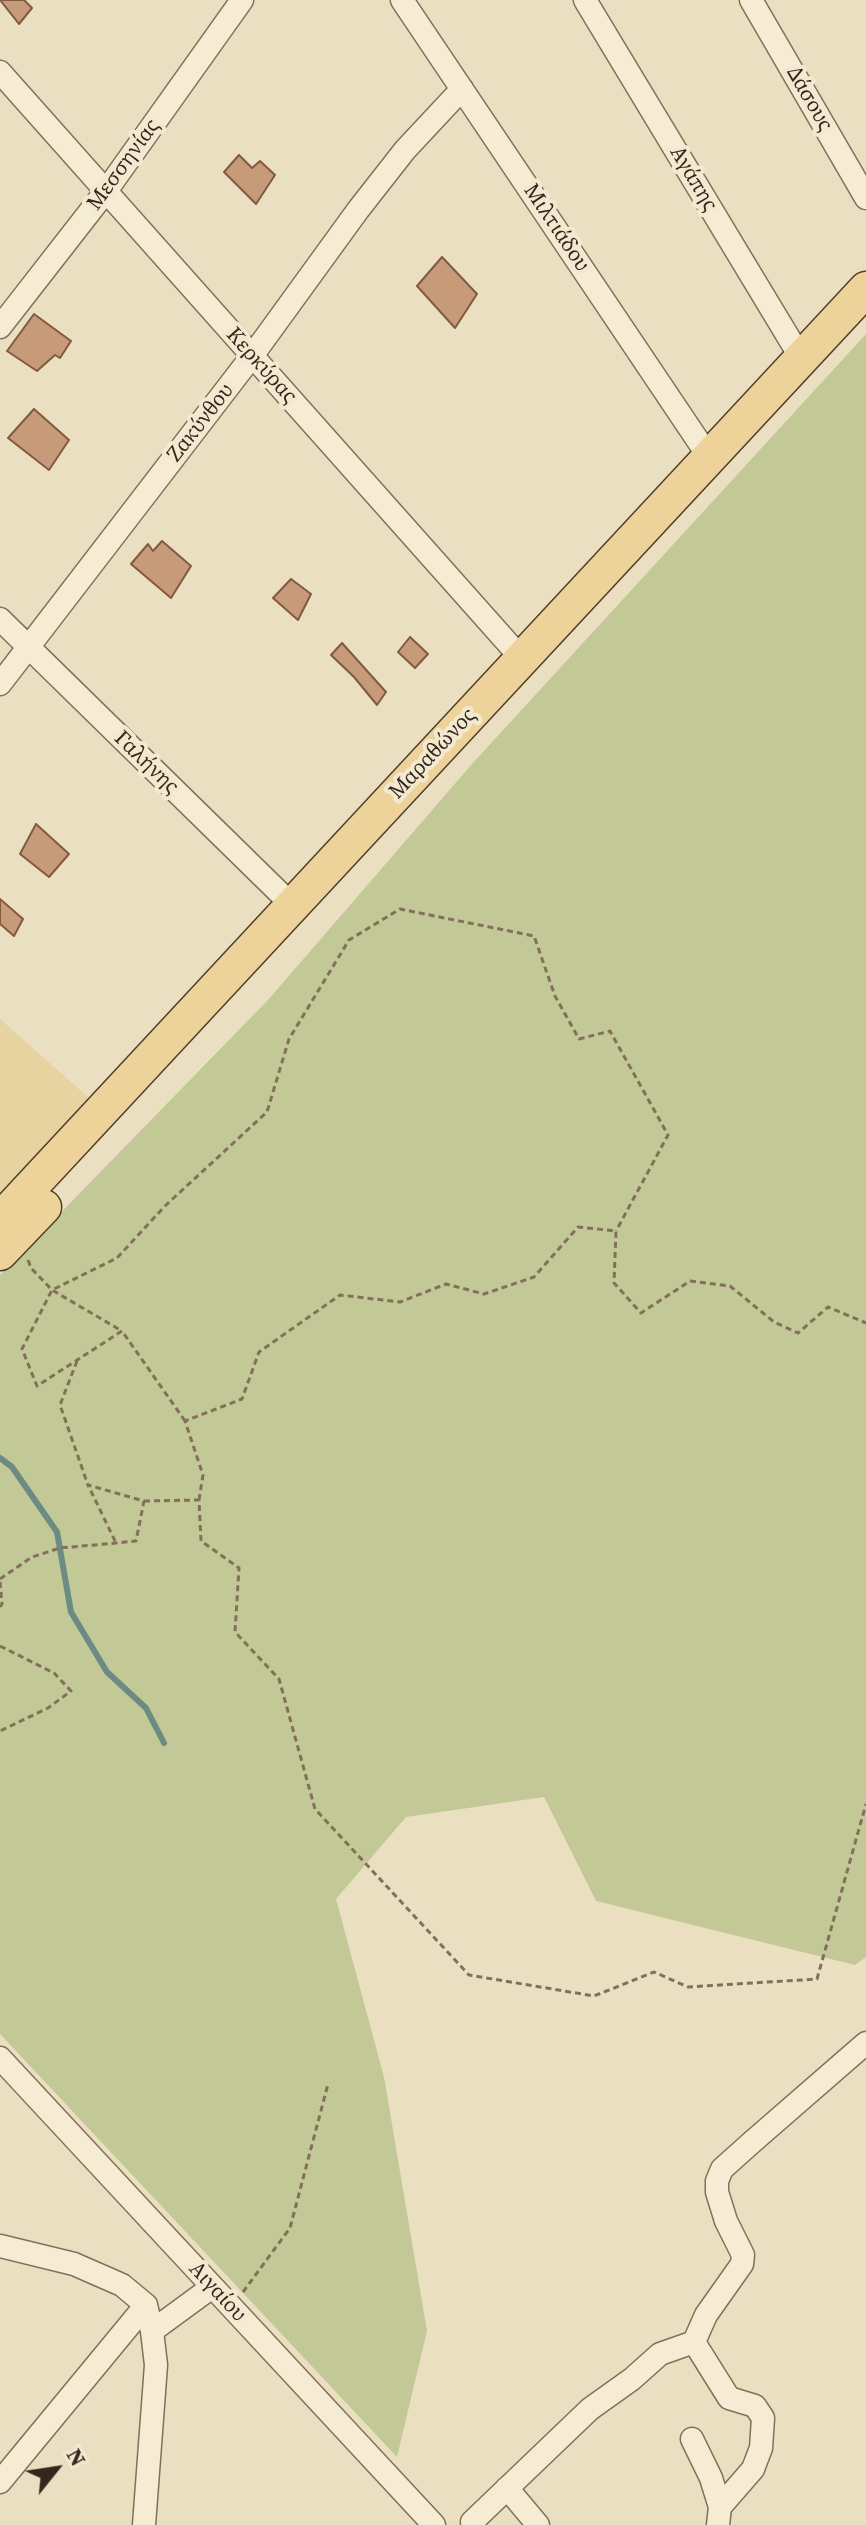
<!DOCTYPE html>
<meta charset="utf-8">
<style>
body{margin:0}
#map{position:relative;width:866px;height:2525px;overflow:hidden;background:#ebdfc1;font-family:"Source Serif 4",serif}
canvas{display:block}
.north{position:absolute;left:16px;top:2429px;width:80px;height:80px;-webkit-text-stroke:6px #f3e9d0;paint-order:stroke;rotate:60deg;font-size:22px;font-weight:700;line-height:32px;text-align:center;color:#34281d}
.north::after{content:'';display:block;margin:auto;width:28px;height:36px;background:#34281d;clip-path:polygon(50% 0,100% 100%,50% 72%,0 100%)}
</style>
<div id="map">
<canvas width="866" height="2525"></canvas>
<div class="north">N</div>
</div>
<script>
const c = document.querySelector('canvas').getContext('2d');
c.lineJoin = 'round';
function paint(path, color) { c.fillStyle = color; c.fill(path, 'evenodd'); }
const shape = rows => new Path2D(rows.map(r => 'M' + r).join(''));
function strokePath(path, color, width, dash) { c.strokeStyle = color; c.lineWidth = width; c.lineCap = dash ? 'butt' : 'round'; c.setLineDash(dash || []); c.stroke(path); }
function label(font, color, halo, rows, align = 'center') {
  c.font = font + ' "Source Serif 4",serif'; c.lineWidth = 8; c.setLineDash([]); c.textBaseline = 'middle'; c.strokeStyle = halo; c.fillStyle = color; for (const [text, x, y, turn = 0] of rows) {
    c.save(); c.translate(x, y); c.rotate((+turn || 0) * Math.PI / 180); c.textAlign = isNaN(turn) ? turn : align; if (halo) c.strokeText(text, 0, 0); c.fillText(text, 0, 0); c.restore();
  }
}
const green = shape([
 [866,334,866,1957,855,1965,596,1901,544,1797,406,1817,336,1899,384,2077,427,2331,397,2457,0,2034,0,1275,268,1000,472,764]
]);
const sand = shape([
 [0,1019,90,1099,0,1192]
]);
const stream = shape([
 [0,1458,12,1467,57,1532,71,1612,107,1672,146,1708,164,1743]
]);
const building = shape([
 [0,0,24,0,32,8,19,24,0,0],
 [239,155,252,168,260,161,275,175,256,204,224,172,239,155],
 [442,257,477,294,455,328,417,286,442,257],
 [34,314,71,341,60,358,55,355,37,371,7,351,34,314],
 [34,409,69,440,49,470,8,438,34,409],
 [162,541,191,566,171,598,131,564,148,544,153,551,162,541],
 [291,579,311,594,298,620,273,598,291,579],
 [410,637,428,654,415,668,398,652,410,637],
 [342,643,386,692,377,705,354,677,331,655,342,643],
 [36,824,69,854,49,877,20,854,36,824],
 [0,899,23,919,14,936,0,924,0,899]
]);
const path = shape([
 [28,1260,31,1268,52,1290,122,1331],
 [77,1361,60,1405,88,1485],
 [185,1421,122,1331,37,1386,22,1349,52,1290,117,1258,165,1206,267,1112,289,1039,349,940,400,909,534,936,555,996,579,1039,610,1031,668,1135,616,1231],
 [199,1500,203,1475,185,1421,242,1399,259,1352,340,1295,400,1302,446,1284,484,1294,534,1277,578,1227,616,1231,614,1283,641,1313,690,1281,730,1286,774,1322,798,1333,828,1307,866,1323],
 [144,1501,199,1500,201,1541,239,1568,235,1632,279,1679,315,1809,469,1975,594,1996,654,1972,688,1987,817,1979,866,1804],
 [0,1579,32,1557,60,1548,116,1543,136,1541,144,1501,88,1485,116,1543],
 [0,1582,2,1604,0,1607],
 [0,1646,54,1673,71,1691,48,1708,0,1731],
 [243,2292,290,2228,328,2084]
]);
const street = shape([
 [402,0,709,457],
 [585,0,801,358],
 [751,0,866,198],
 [0,72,522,659],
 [0,327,106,191,242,0],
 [0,619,292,905],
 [0,684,252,356,358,210,405,150,462,89],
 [0,2058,434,2525],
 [0,2246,74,2264,122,2285,146,2305,152,2331,156,2365,144,2525],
 [152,2331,212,2287],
 [692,2439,711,2478,720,2507,718,2525],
 [0,2482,146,2305],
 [507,2488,538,2525],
 [720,2507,753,2469,761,2448,763,2418,755,2406,729,2398,694,2342,706,2315,742,2264,743,2255,726,2221,717,2192,717,2181,722,2169,751,2143,866,2043],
 [472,2522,590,2409,632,2379,660,2354,694,2342]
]);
const primary = shape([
 [0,1220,866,289],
 [0,1253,44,1207]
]);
const streetNames = [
 ["Δάσους",809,99,60],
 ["Μεσσηνίας",124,165,-54],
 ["Αγάπης",693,179,59],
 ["Μιλτιάδου",556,228,56],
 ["Κερκύρας",261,366,48],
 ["Ζακύνθου",201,423,-52],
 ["Μαραθώνος",433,754,-47],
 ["Γαλήνης",146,763,44],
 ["Αιγαίου",217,2292,47]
];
paint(green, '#c2c896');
paint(sand, '#e6d39f');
strokePath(stream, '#6b8b83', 6);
paint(building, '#c79a79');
strokePath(building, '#815a41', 2);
strokePath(street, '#83705a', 25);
strokePath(primary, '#513e2e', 37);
strokePath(path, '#83705a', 3, [6, 4]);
strokePath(street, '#f6ecd4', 22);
strokePath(primary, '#edd39a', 34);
label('22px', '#34281d', '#f3e9d0', streetNames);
</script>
